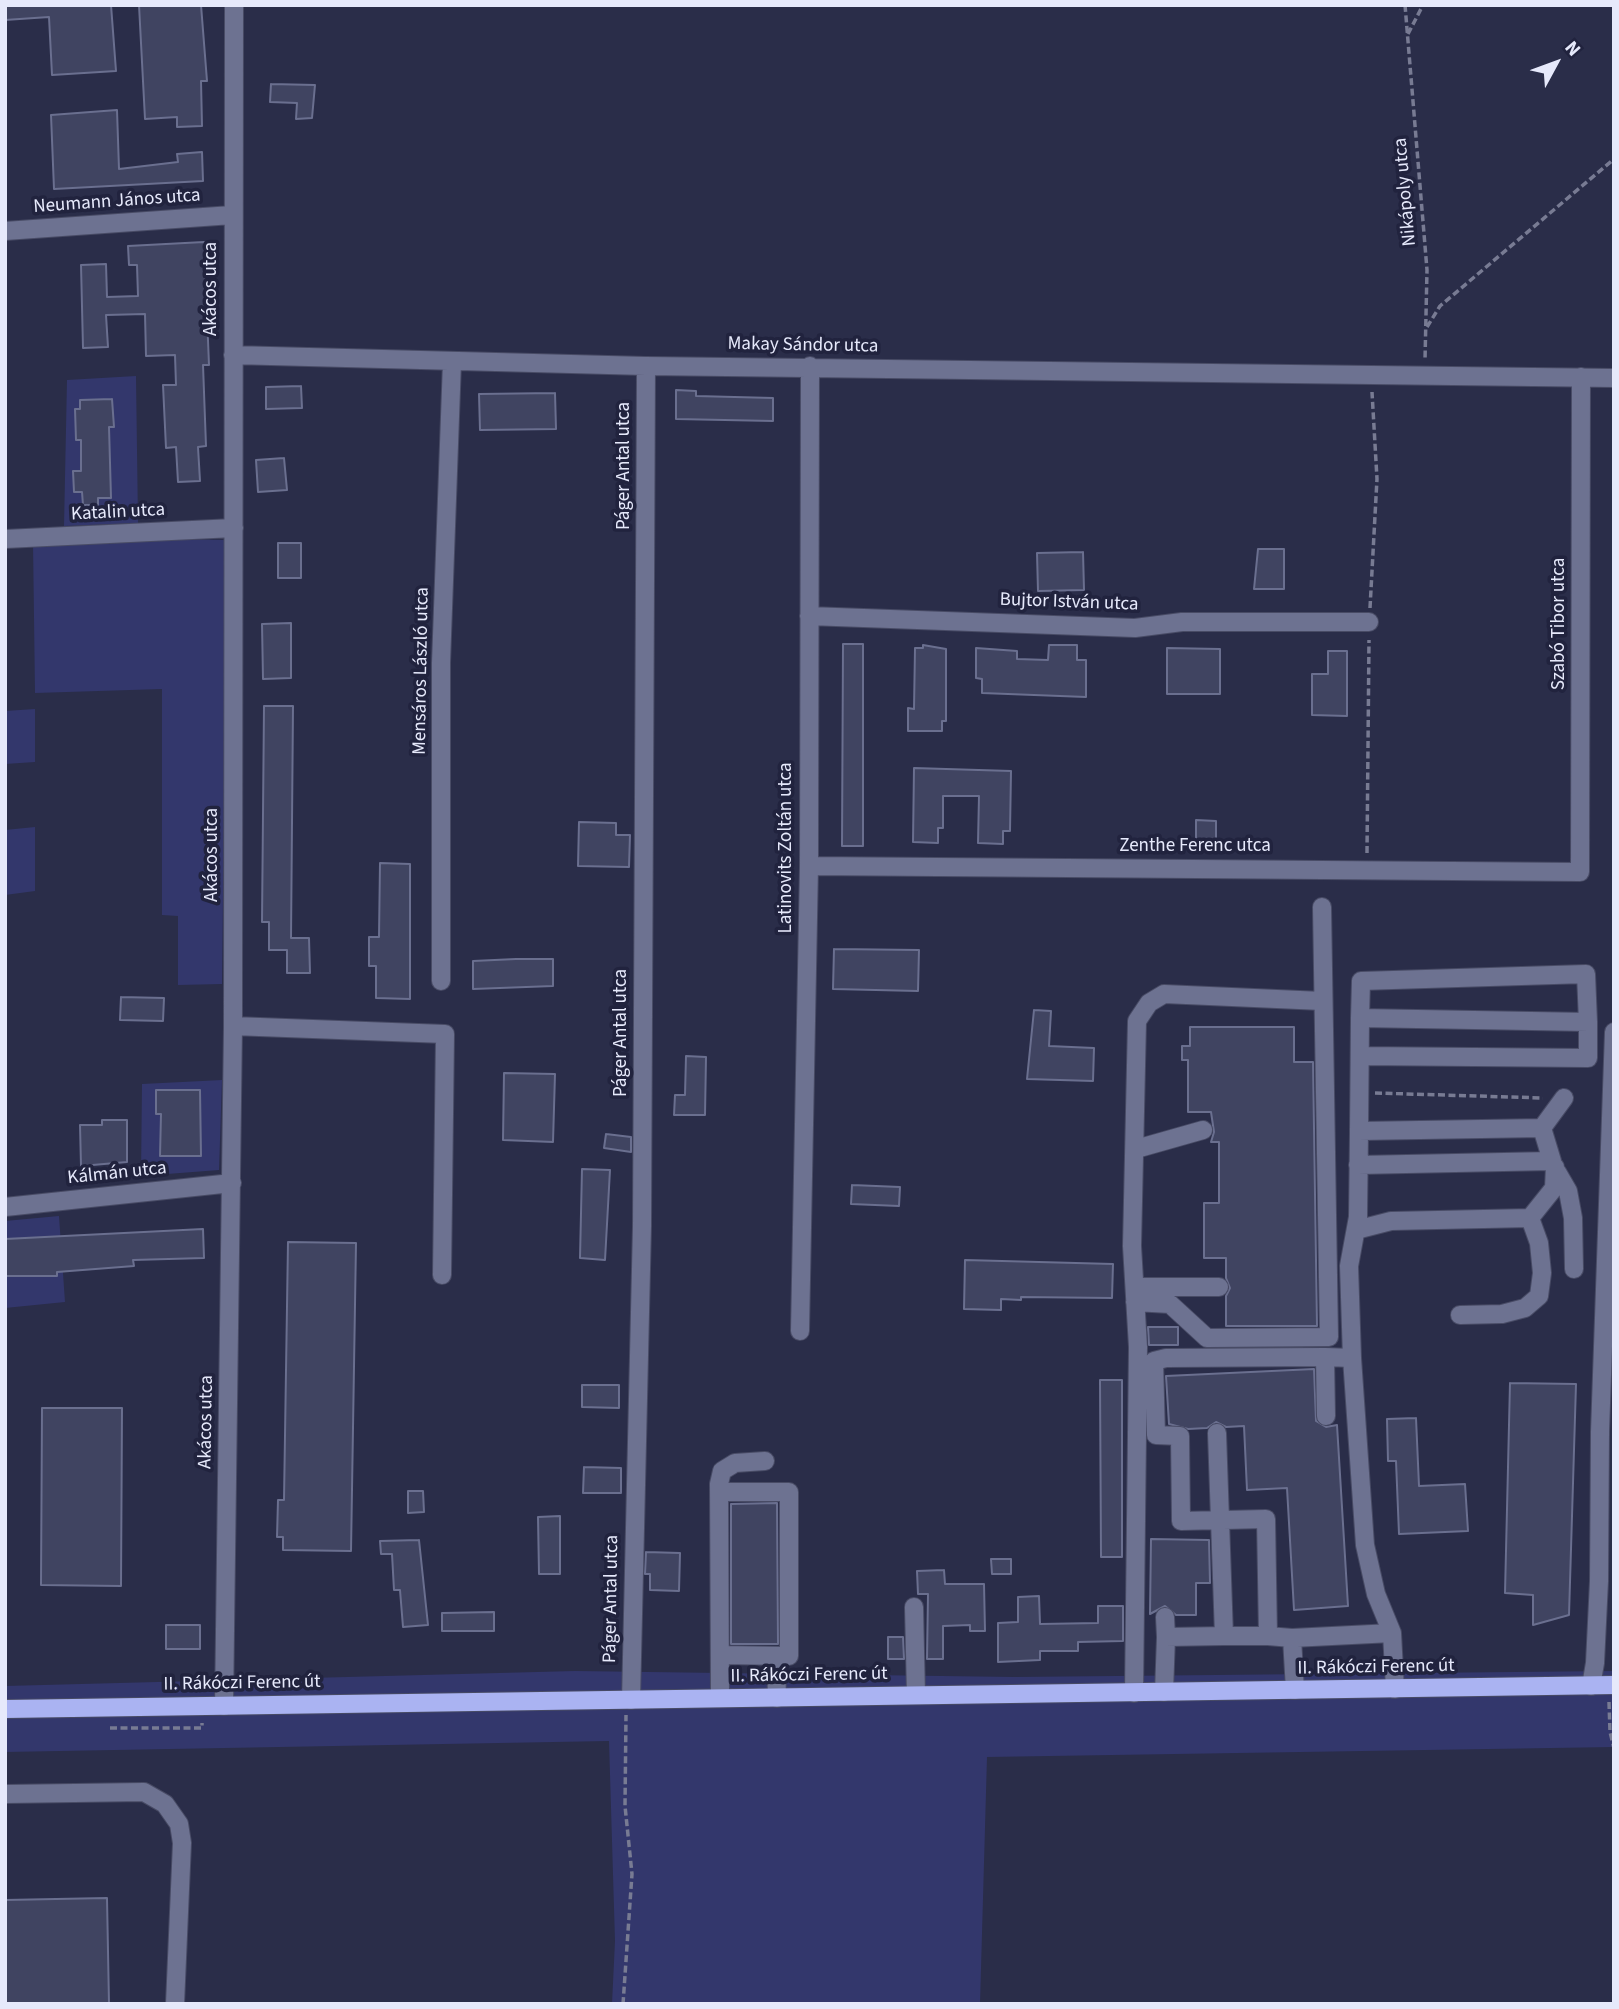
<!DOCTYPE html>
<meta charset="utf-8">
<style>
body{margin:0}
#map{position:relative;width:1619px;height:2009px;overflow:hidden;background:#2a2d49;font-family:"Source Sans 3",sans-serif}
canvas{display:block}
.frame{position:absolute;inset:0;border:7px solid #e6e9fb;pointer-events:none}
.north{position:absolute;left:1521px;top:28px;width:70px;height:70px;-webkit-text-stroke:5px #21233e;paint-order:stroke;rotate:49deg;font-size:19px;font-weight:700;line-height:28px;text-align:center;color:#e6e9fb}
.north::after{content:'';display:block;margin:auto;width:24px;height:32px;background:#e6e9fb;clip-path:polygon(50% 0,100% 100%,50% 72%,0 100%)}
</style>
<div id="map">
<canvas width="1619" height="2009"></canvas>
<div class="frame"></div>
<div class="north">N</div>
</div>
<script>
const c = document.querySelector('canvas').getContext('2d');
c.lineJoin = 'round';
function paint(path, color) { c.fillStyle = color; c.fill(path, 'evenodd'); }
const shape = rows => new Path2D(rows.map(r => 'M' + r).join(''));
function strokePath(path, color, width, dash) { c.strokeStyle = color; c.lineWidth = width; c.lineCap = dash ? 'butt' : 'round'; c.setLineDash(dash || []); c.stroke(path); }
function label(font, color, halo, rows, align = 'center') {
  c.font = font + ' "Source Sans 3",sans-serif'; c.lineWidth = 7; c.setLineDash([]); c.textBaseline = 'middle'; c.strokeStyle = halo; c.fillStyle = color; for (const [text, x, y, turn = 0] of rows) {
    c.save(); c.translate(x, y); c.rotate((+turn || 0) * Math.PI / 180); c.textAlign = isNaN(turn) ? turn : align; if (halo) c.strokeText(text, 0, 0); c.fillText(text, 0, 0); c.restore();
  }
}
const green = shape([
 [136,376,138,523,64,526,67,380],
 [102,538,227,540,222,984,178,985,178,916,162,915,162,689,35,693,33,542],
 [35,709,35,762,5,764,5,711],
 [35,827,35,891,5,895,5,830],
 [222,1080,219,1170,141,1176,142,1084],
 [59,1216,65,1302,5,1308,5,1221],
 [575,1671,1015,1677,1614,1671,1614,1747,987,1757,980,2004,612,2004,615,1941,609,1741,5,1752,5,1686]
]);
const building = shape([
 [5,5,111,5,116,71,52,75,49,17,5,20,5,5],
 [139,5,201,5,207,81,201,81,202,126,177,127,177,117,145,119,139,5],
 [271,84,315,85,312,118,296,119,297,103,270,102,271,84],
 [117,110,119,169,178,162,177,154,202,152,203,181,54,189,51,115,117,110],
 [204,242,209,365,203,365,206,446,198,447,200,481,178,482,176,447,166,448,163,385,176,385,175,355,146,356,145,314,106,315,108,347,83,348,81,265,106,264,107,297,138,296,137,265,129,265,128,246,204,242],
 [301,386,302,408,266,409,266,387,301,386],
 [676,390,696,391,696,396,773,398,773,421,676,419,676,390],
 [555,393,556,429,480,430,479,394,555,393],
 [112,399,114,427,109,427,111,498,98,498,98,505,83,505,82,492,74,492,73,471,81,471,81,440,76,440,75,409,80,409,80,400,112,399],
 [284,458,287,490,258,492,256,460,284,458],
 [278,543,301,543,301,578,278,578,278,543],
 [1258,549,1284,549,1284,589,1254,589,1258,549],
 [1083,552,1084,590,1038,591,1037,553,1083,552],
 [291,623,291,678,263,679,262,624,291,623],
 [843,644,863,644,863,846,842,846,843,644],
 [923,645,946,649,946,721,942,721,942,731,908,731,908,708,914,709,915,648,923,648,923,645],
 [1049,645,1077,645,1077,660,1086,660,1086,697,982,693,982,679,976,678,976,648,1017,651,1017,659,1048,660,1049,645],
 [1167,648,1220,649,1220,694,1167,694,1167,648],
 [1328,651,1347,651,1347,716,1312,715,1312,674,1328,674,1328,651],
 [264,706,293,706,291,938,309,938,310,973,287,973,287,950,269,950,269,922,262,922,264,706],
 [914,768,1011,771,1010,831,1003,831,1003,844,978,843,979,796,943,796,943,828,938,828,938,843,913,842,914,768],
 [1196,820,1216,821,1216,844,1196,843,1196,820],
 [579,822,616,823,616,835,630,835,629,867,578,866,579,822],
 [380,863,410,864,410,999,376,998,376,966,369,966,369,937,379,937,380,863],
 [834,949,919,950,918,991,833,989,834,949],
 [516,959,553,959,553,986,473,989,473,961,516,959],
 [121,997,164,998,163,1021,120,1020,121,997],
 [1034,1010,1051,1011,1049,1046,1094,1048,1093,1081,1027,1079,1034,1010],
 [1190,1027,1294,1027,1294,1062,1313,1062,1317,1326,1226,1326,1226,1296,1230,1288,1226,1278,1226,1258,1204,1258,1204,1203,1219,1203,1219,1142,1211,1142,1214,1132,1211,1112,1188,1112,1188,1060,1182,1060,1182,1046,1190,1046,1190,1027],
 [686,1056,706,1057,705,1115,674,1115,675,1095,685,1095,686,1056],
 [504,1073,555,1074,553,1142,503,1140,504,1073],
 [156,1090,200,1090,201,1156,160,1156,161,1114,156,1114,156,1090],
 [102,1120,127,1120,127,1162,81,1166,80,1125,102,1125,102,1120],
 [606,1134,631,1137,631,1152,604,1148,606,1134],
 [582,1169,610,1170,605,1260,580,1258,582,1169],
 [852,1185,900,1187,899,1206,851,1204,852,1185],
 [203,1229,204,1258,133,1260,134,1266,57,1272,57,1276,5,1276,5,1239,203,1229],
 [288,1242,356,1243,351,1551,283,1550,283,1537,277,1537,278,1500,284,1500,288,1242],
 [965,1260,1113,1264,1112,1298,1021,1297,1021,1300,1001,1299,1001,1310,964,1309,965,1260],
 [1148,1327,1178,1327,1178,1345,1149,1345,1148,1327],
 [1314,1369,1316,1421,1326,1427,1337,1425,1348,1606,1294,1610,1287,1488,1247,1490,1244,1426,1226,1427,1216,1422,1207,1428,1188,1429,1169,1424,1166,1376,1314,1369],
 [1100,1380,1122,1380,1122,1557,1101,1557,1100,1380],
 [1510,1383,1576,1384,1569,1615,1533,1625,1533,1595,1505,1593,1510,1383],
 [582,1385,619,1385,619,1408,582,1407,582,1385],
 [42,1408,122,1408,121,1586,41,1585,42,1408],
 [1416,1418,1419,1486,1465,1484,1468,1531,1399,1534,1396,1461,1388,1461,1387,1419,1416,1418],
 [584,1467,621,1468,621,1493,583,1493,584,1467],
 [408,1491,423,1491,424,1512,408,1513,408,1491],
 [777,1503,778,1644,731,1644,731,1504,777,1503],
 [560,1516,560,1574,539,1574,538,1517,560,1516],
 [1151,1539,1209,1540,1210,1583,1196,1583,1196,1615,1176,1615,1165,1606,1150,1614,1151,1539],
 [419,1540,428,1625,403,1627,400,1590,394,1590,392,1554,381,1554,380,1541,419,1540],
 [646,1552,680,1553,679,1591,650,1590,650,1574,645,1574,646,1552],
 [991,1559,1011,1559,1011,1574,992,1574,991,1559],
 [944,1570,945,1584,984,1584,985,1631,970,1631,970,1625,943,1626,943,1659,927,1659,928,1594,918,1594,917,1571,944,1570],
 [1039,1596,1040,1624,1098,1623,1098,1606,1123,1606,1123,1641,1078,1642,1078,1651,1040,1651,1040,1660,998,1662,998,1623,1018,1622,1018,1597,1039,1596],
 [494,1612,494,1631,442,1631,442,1613,494,1612],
 [166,1625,200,1625,200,1649,166,1649,166,1625],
 [888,1637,903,1637,904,1659,888,1659,888,1637],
 [107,1898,109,2004,5,2004,5,1900,107,1898]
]);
const path = shape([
 [1405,5,1427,270,1425,360],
 [1408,34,1423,5],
 [1427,327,1440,306,1614,159],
 [1370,608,1377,479,1372,392],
 [1367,853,1369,640],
 [1375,1093,1543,1098],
 [1609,1702,1610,1732,1614,1748],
 [110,1728,202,1728,202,1723],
 [623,2004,632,1874,625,1806,626,1715]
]);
const minor = shape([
 [5,231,232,215],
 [233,355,646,366,1614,378],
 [5,539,234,528],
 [809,616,1135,628,1182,622,1369,622],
 [809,866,1580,872,1581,377],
 [441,981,441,663,452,362],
 [233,1026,445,1034,442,1275],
 [1360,1056,1588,1058,1588,1022],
 [1359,1131,1542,1128,1564,1098],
 [1136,1149,1203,1130],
 [1358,1165,1552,1161,1542,1128],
 [1557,1172,1568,1191,1573,1218,1574,1269],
 [5,1207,232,1183],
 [1530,1218,1554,1188,1555,1167],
 [1356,1230,1391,1221,1530,1218,1539,1243,1542,1273,1539,1296,1525,1308,1502,1314,1460,1315],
 [1135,1287,1219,1287],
 [1135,1302,1170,1304,1207,1338,1329,1337,1322,907],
 [800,1331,809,866,810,366],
 [1325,1357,1352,1358,1365,1545,1376,1594,1392,1633,1395,1689],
 [1352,1358,1349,1266,1358,1217,1359,1131,1360,1018,1361,981,1586,974,1588,1022,1360,1018],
 [719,1492,789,1492,789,1656,720,1655],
 [914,1607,916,1695],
 [1165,1617,1166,1637],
 [1224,1636,1268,1636],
 [1292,1638,1392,1633],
 [776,1658,777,1698],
 [1591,1686,1595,1663,1599,1581,1600,1432,1614,1032],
 [1295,1690,1292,1638,1268,1636,1266,1519,1181,1521,1180,1436,1156,1435,1154,1361,1166,1358,1325,1357,1326,1416],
 [1164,1692,1166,1637,1224,1636,1217,1433],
 [1134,1693,1138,1347,1132,1246,1137,1021,1149,1003,1164,994,1322,1001],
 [720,1698,719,1484,722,1471,735,1463,765,1461],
 [631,1700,642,1226,646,366],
 [224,1706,233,1026,234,5],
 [5,1794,144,1792,165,1804,179,1824,182,1843,175,2004]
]);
const major = shape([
 [5,1709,1614,1685]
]);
const streetNames = [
 ["Nikápoly utca",1406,192,-95],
 ["Neumann János utca",117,202,-4],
 ["Akácos utca",212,289,-90],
 ["Makay Sándor utca",803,346,1],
 ["Páger Antal utca",625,466,-90],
 ["Katalin utca",118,513,-3],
 ["Bujtor István utca",1069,603,2],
 ["Szabó Tibor utca",1560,624,-90],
 ["Mensáros László utca",422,671,-89],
 ["Zenthe Ferenc utca",1195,847],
 ["Latinovits Zoltán utca",787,848,-90],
 ["Akácos utca",213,855,-90],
 ["Páger Antal utca",622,1033,-90],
 ["Kálmán utca",117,1174,-6],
 ["Akácos utca",207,1422,-89],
 ["Páger Antal utca",612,1599,-89],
 ["II. Rákóczi Ferenc út",1376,1668,-1],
 ["II. Rákóczi Ferenc út",809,1676,-1],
 ["II. Rákóczi Ferenc út",242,1684,-1]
];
paint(green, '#33376c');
paint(building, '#404461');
strokePath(building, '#6a6f8f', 2);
strokePath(minor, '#484b65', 20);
strokePath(major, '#484b65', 20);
strokePath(path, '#787b93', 3.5, [7, 3.5]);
strokePath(minor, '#6d7291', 18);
strokePath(major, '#aab3f2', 18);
label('19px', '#e6e9fb', '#21233e', streetNames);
</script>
